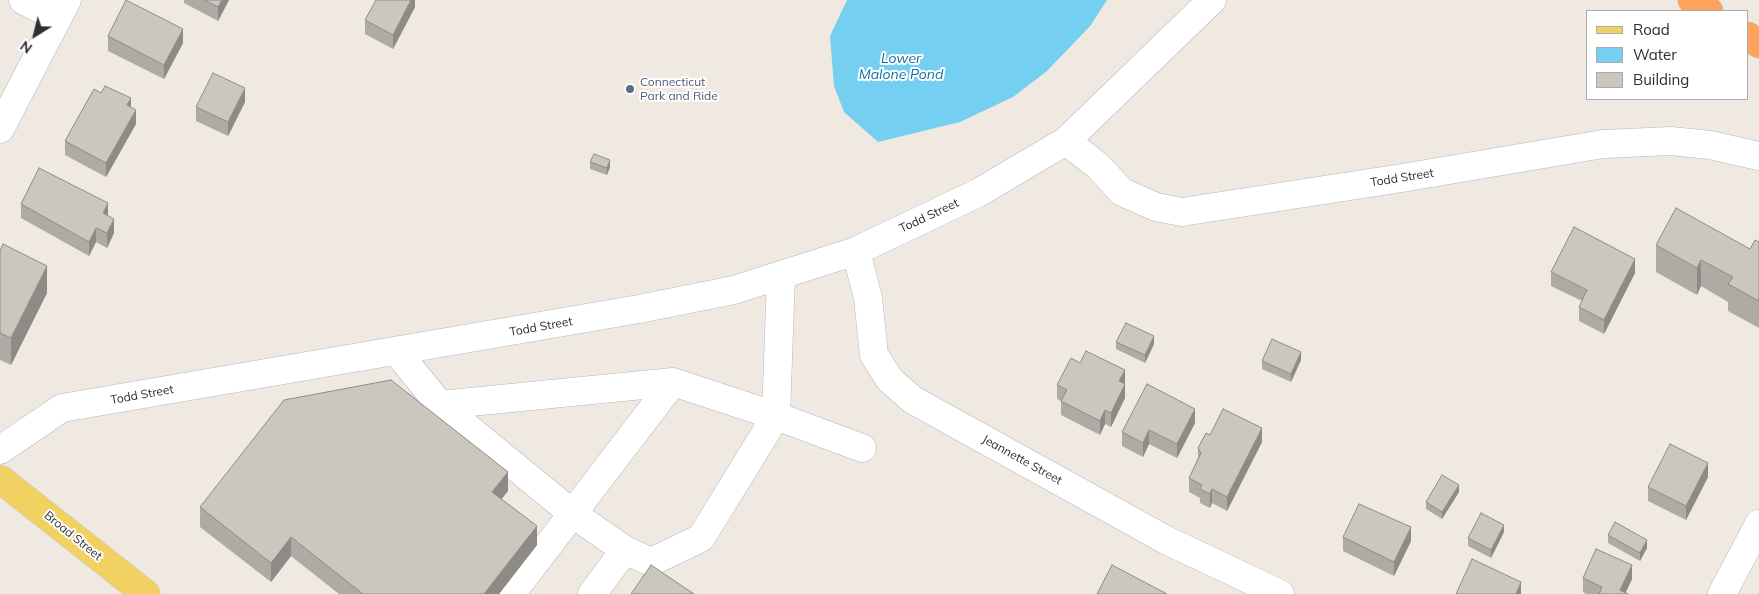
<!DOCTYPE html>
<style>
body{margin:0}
#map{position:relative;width:1759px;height:594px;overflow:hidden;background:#efe9e1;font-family:Mulish,sans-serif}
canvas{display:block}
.legend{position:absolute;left:1586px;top:10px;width:162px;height:90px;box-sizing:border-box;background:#fff;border:1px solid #ababab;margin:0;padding:6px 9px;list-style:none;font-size:15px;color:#2e2e2e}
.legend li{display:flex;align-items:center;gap:10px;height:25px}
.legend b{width:25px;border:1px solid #ababab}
.north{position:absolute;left:10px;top:10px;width:50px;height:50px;-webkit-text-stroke:4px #fff;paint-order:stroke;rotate:216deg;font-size:14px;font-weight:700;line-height:20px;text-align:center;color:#2e2e2e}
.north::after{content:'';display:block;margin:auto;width:18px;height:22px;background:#2e2e2e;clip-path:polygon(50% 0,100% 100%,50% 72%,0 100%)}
</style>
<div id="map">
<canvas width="1759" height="594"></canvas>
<ul class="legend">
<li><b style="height:6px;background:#f2d163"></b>Road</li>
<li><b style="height:14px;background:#75cff0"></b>Water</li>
<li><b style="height:14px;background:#cbc7bf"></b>Building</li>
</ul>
<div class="north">N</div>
</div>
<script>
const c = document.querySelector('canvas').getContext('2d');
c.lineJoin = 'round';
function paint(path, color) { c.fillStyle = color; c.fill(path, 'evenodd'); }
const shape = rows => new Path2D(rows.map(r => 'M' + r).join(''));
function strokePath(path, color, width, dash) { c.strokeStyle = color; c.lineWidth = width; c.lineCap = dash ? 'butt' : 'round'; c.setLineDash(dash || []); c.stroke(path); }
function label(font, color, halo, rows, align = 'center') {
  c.font = font + ' Mulish,sans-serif'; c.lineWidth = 4; c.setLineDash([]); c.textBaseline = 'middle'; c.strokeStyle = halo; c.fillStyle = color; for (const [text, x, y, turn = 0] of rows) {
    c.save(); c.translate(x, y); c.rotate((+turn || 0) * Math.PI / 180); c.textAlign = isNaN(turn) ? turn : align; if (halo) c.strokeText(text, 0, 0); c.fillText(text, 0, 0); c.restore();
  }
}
const water = shape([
 [847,0,1107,0,1091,25,1047,71,1013,97,960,122,878,142,844,112,834,86,830,36]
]);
const minor = shape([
 [23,0,58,18],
 [0,129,67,0],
 [1066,141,1098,166,1122,192,1156,207,1182,212,1402,178,1603,144,1671,141,1710,145,1759,156],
 [856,251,868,298,874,355,890,380,913,400,1166,540,1280,594],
 [397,352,440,405,673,382,776,416,781,276],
 [440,405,573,514,625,550,592,594],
 [0,450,62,408,639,309,734,290,856,251,978,193,1066,141,1212,0],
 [625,550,651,562,701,538,776,416,862,448],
 [511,594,673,382],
 [1722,594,1759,524]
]);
const major = shape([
 [0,479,146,594]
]);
const highway = shape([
 [1692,0,1709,11],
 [1748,36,1759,44]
]);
const wall = shape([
 [184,0,229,0,218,21,184,3],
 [415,0,415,7,393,49,365,34,365,20],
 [108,36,183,43,164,79,108,51],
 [245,102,228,136,196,121,196,107],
 [131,108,136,124,106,177,65,155,65,141],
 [590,162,610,167,607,175,590,169],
 [21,204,108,216,114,233,107,248,96,242,89,256,21,218],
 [1759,242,1759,328,1728,311,1728,302,1701,286,1697,295,1656,272,1656,245,1750,249],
 [0,251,47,293,11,365,0,360],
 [1551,272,1635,273,1604,334,1579,321,1579,307,1582,301,1551,286],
 [1116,342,1154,344,1145,363,1116,349],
 [1301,360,1291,382,1262,369,1262,361],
 [1080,363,1125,370,1125,398,1111,427,1105,424,1100,435,1061,415,1061,401,1057,399,1057,385],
 [1195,423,1177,458,1149,444,1143,457,1122,446,1122,432],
 [1210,435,1262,442,1227,511,1212,503,1210,508,1200,503,1200,498,1189,492,1189,478,1198,458,1198,448],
 [1708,477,1686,520,1648,501,1648,487],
 [508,491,501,499,537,545,499,594,339,594,291,556,271,582,200,527,200,507],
 [1459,492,1442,519,1426,509,1426,502],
 [1504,532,1491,558,1468,546,1468,538],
 [1608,535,1647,548,1640,561,1608,543],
 [1343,537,1411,541,1394,576,1343,551],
 [1583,578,1632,579,1625,593,1629,594,1586,594,1583,592]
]);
const shadedWall = shape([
 [222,0,229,0,218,21,218,7],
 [411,0,415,0,415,7,393,49,393,35],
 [183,29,183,43,164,79,164,65],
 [245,88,245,102,228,136,228,122],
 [131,98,131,112,127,105],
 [136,110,136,124,106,177,106,163],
 [610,160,610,167,607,175,607,168],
 [108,203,108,218,103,213],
 [114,219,114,233,107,248,107,233],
 [96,228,96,242,89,256,89,242],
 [1635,259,1635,273,1604,334,1604,320],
 [1701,260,1701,286,1697,295,1697,268],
 [47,266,47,293,11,365,11,338],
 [1154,336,1154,344,1145,363,1145,355],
 [1301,352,1301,360,1291,382,1291,374],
 [1125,370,1125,398,1111,427,1111,413,1119,381],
 [1195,409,1195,423,1177,458,1177,444],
 [1105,410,1105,424,1100,435,1100,421],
 [1262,428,1262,442,1227,511,1227,497],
 [1149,430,1149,444,1143,457,1143,443],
 [1708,463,1708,477,1686,520,1686,506],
 [508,472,508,491,492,511,492,492],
 [1459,485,1459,492,1442,519,1442,512],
 [1212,489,1212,503,1210,508,1210,494],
 [1504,525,1504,532,1491,558,1491,550],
 [537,526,537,545,499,594,484,594],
 [1411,527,1411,541,1394,576,1394,562],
 [291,537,291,556,271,582,271,563],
 [1647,540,1647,548,1640,561,1640,553],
 [1632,565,1632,579,1625,594,1620,590],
 [1521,582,1521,594,1516,594]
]);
const building = shape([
 [126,0,183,29,164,65,108,36,126,0],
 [204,0,222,0,218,7,204,0],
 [376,0,411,0,393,35,365,20,376,0],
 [213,73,245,88,228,122,196,107,213,73],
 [105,86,131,98,127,105,136,110,106,163,65,141,94,89,101,93,105,86],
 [594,154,610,160,607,168,590,162,594,154],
 [39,168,108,203,103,213,114,219,107,233,96,228,89,242,21,204,39,168],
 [1676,208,1750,249,1755,240,1759,242,1759,301,1728,284,1733,277,1701,260,1697,268,1656,245,1676,208],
 [1574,227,1635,259,1604,320,1579,307,1587,290,1551,272,1574,227],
 [3,244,47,266,11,338,0,333,0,251,3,244],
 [1126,323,1154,336,1145,355,1116,342,1126,323],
 [1272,339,1301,352,1291,374,1262,361,1272,339],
 [1086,351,1125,370,1119,381,1125,384,1111,413,1105,410,1100,421,1061,401,1067,390,1057,385,1071,358,1080,363,1086,351],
 [391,380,508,472,492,492,537,526,484,594,363,594,291,537,271,563,200,507,284,400,391,380],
 [1147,384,1195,409,1177,444,1149,430,1143,443,1122,432,1147,384],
 [1223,409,1262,428,1227,497,1212,489,1210,494,1200,489,1202,485,1189,478,1201,453,1198,448,1206,433,1210,435,1223,409],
 [1670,444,1708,463,1686,506,1648,487,1670,444],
 [1442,475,1459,485,1442,512,1426,502,1442,475],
 [1359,504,1411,527,1394,562,1343,537,1359,504],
 [1481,513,1504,525,1491,550,1468,538,1481,513],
 [1615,522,1647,540,1640,553,1608,535,1615,522],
 [1596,549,1632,565,1620,590,1628,594,1599,594,1602,587,1583,578,1596,549],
 [1472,559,1521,582,1516,594,1456,594,1472,559],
 [651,565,694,594,631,594,651,565],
 [1112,565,1167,594,1097,594,1112,565]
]);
const markers = [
 [630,89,5,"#5c6f8a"]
];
const serviceNames = [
 ["Connecticut",640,82],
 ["Park and Ride",640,96]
];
const streetNames = [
 ["Todd Street",1402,178,-9],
 ["Todd Street",929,216,-25],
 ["Todd Street",541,327,-10],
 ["Todd Street",142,395,-10],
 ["Jeannette Street",1022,460,29],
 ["Broad Street",73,536,39]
];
const waterNames = [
 ["Lower",901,59],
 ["Malone Pond",901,75]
];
paint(water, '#75cff0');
strokePath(minor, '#b4b7c1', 29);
strokePath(major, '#c9c9c9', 29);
strokePath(highway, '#c9c9c9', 29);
strokePath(minor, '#fff', 28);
strokePath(major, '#f2d163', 28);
strokePath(highway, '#ffa35c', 28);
paint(wall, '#afaba4');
paint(shadedWall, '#8e8b86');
paint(building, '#cbc7bf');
strokePath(building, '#8e8b86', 1);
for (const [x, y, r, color] of markers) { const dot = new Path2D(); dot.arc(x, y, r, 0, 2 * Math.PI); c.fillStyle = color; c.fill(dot); strokePath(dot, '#fff', 2); }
label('12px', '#4e5e75', '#fff', serviceNames, 'left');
label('12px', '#2e2e2e', '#fff', streetNames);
label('italic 14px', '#0d6fa3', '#fff', waterNames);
</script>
